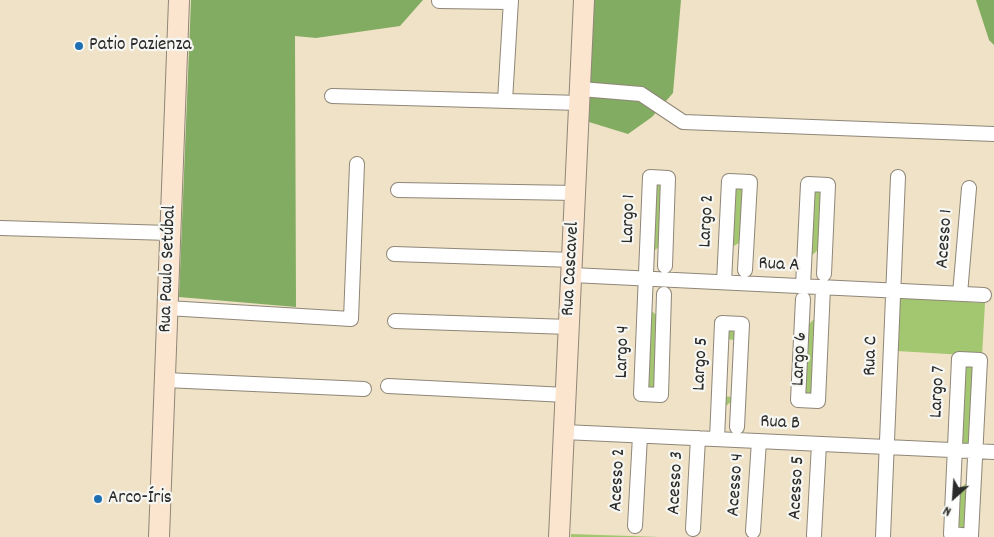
<!DOCTYPE html>
<meta charset="utf-8">
<style>
body{margin:0}
#map{position:relative;width:994px;height:537px;overflow:hidden;background:#f0e2c6;font-family:Dekko,sans-serif}
canvas{display:block}
.north{position:absolute;left:929px;top:472px;width:50px;height:50px;-webkit-text-stroke:4px #f6f6f2;paint-order:stroke;rotate:206deg;font-size:14px;font-weight:700;line-height:20px;text-align:center;color:#2b2b2b}
.north::after{content:'';display:block;margin:auto;width:18px;height:22px;background:#2b2b2b;clip-path:polygon(50% 0,100% 100%,50% 72%,0 100%)}
</style>
<div id="map">
<canvas width="994" height="537"></canvas>
<div class="north">N</div>
</div>
<script>
const c = document.querySelector('canvas').getContext('2d');
c.lineJoin = 'round';
function paint(path, color) { c.fillStyle = color; c.fill(path, 'evenodd'); }
const shape = rows => new Path2D(rows.map(r => 'M' + r).join(''));
function strokePath(path, color, width, dash) { c.strokeStyle = color; c.lineWidth = width; c.lineCap = dash ? 'butt' : 'round'; c.setLineDash(dash || []); c.stroke(path); }
function label(font, color, halo, rows, align = 'center') {
  c.font = font + ' Dekko,sans-serif'; c.lineWidth = 4.5; c.setLineDash([]); c.textBaseline = 'middle'; c.strokeStyle = halo; c.fillStyle = color; for (const [text, x, y, turn = 0] of rows) {
    c.save(); c.translate(x, y); c.rotate((+turn || 0) * Math.PI / 180); c.textAlign = isNaN(turn) ? turn : align; if (halo) c.strokeText(text, 0, 0); c.fillText(text, 0, 0); c.restore();
  }
}
const green = shape([
 [655,184,662,184,661,246,653,251],
 [732,185,745,186,742,241,729,249],
 [811,188,824,188,821,247,808,259],
 [900,298,985,303,982,356,897,351],
 [648,308,660,318,657,391,645,390],
 [818,315,814,398,802,397,805,328],
 [726,327,739,328,736,398,722,409,722,396,732,397,735,340,725,339],
 [962,363,975,364,972,444,958,443],
 [970,480,967,532,954,532,957,491],
 [571,534,660,537,571,537]
]);
const forest = shape([
 [191,0,423,0,400,26,316,38,295,36,296,307,179,297],
 [592,0,681,0,673,93,652,117,628,134,589,122],
 [976,0,994,0,994,45,989,40]
]);
const minor = shape([
 [439,1,509,2],
 [581,89,641,94,683,122,994,134],
 [332,96,580,103],
 [505,101,511,0],
 [398,190,576,193],
 [0,228,170,233],
 [394,254,573,260],
 [572,275,984,295],
 [724,282,729,181,750,182,745,270],
 [803,286,808,184,828,185,824,274],
 [664,294,661,395,641,394,650,177,668,178,665,266],
 [960,294,969,188],
 [803,299,798,400,818,401,823,287],
 [167,308,351,319,357,164],
 [395,321,569,327],
 [959,359,980,360,971,536,951,534,959,359],
 [165,380,364,389],
 [388,386,566,395],
 [564,432,994,452],
 [717,439,722,323,742,324,737,427],
 [635,526,640,436],
 [693,529,698,438],
 [753,531,759,441],
 [814,535,819,444],
 [883,537,898,177]
]);
const secondary = shape([
 [159,537,179,0],
 [559,537,584,0]
]);
const markers = [
 [79,46,5,"#1f6fb2"],
 [98,499,5,"#1f6fb2"]
];
const poiNames = [
 ["Patio Pazienza",89,46],
 ["Arco-Íris",108,499]
];
const streetNames = [
 ["Largo 1",630,219,-88],
 ["Largo 2",708,221,-87],
 ["Acesso 1",946,239,-86],
 ["Rua A",779,266,3],
 ["Rua Paulo Setúbal",169,269,-88],
 ["Rua Cascavel",572,269,-87],
 ["Largo 4",624,352,-88],
 ["Rua C",872,356,-88],
 ["Largo 6",801,359,-87],
 ["Largo 5",702,364,-87],
 ["Largo 7",939,392,-87],
 ["Rua B",780,424,3],
 ["Acesso 2",619,480,-87],
 ["Acesso 3",677,483,-87],
 ["Acesso 4",737,485,-86],
 ["Acesso 5",798,488,-87]
];
paint(green, '#a3c770');
paint(forest, '#82ac62');
strokePath(minor, '#8e8678', 16);
strokePath(secondary, '#8e8678', 22);
strokePath(minor, '#fff', 14);
strokePath(secondary, '#fce5cf', 20);
for (const [x, y, r, color] of markers) { const dot = new Path2D(); dot.arc(x, y, r, 0, 2 * Math.PI); c.fillStyle = color; c.fill(dot); strokePath(dot, '#f6f6f2', 2); }
label('19px', '#2b2b2b', '#f6f6f2', poiNames, 'left');
label('19px', '#2b2b2b', '#f6f6f2', streetNames);
</script>
